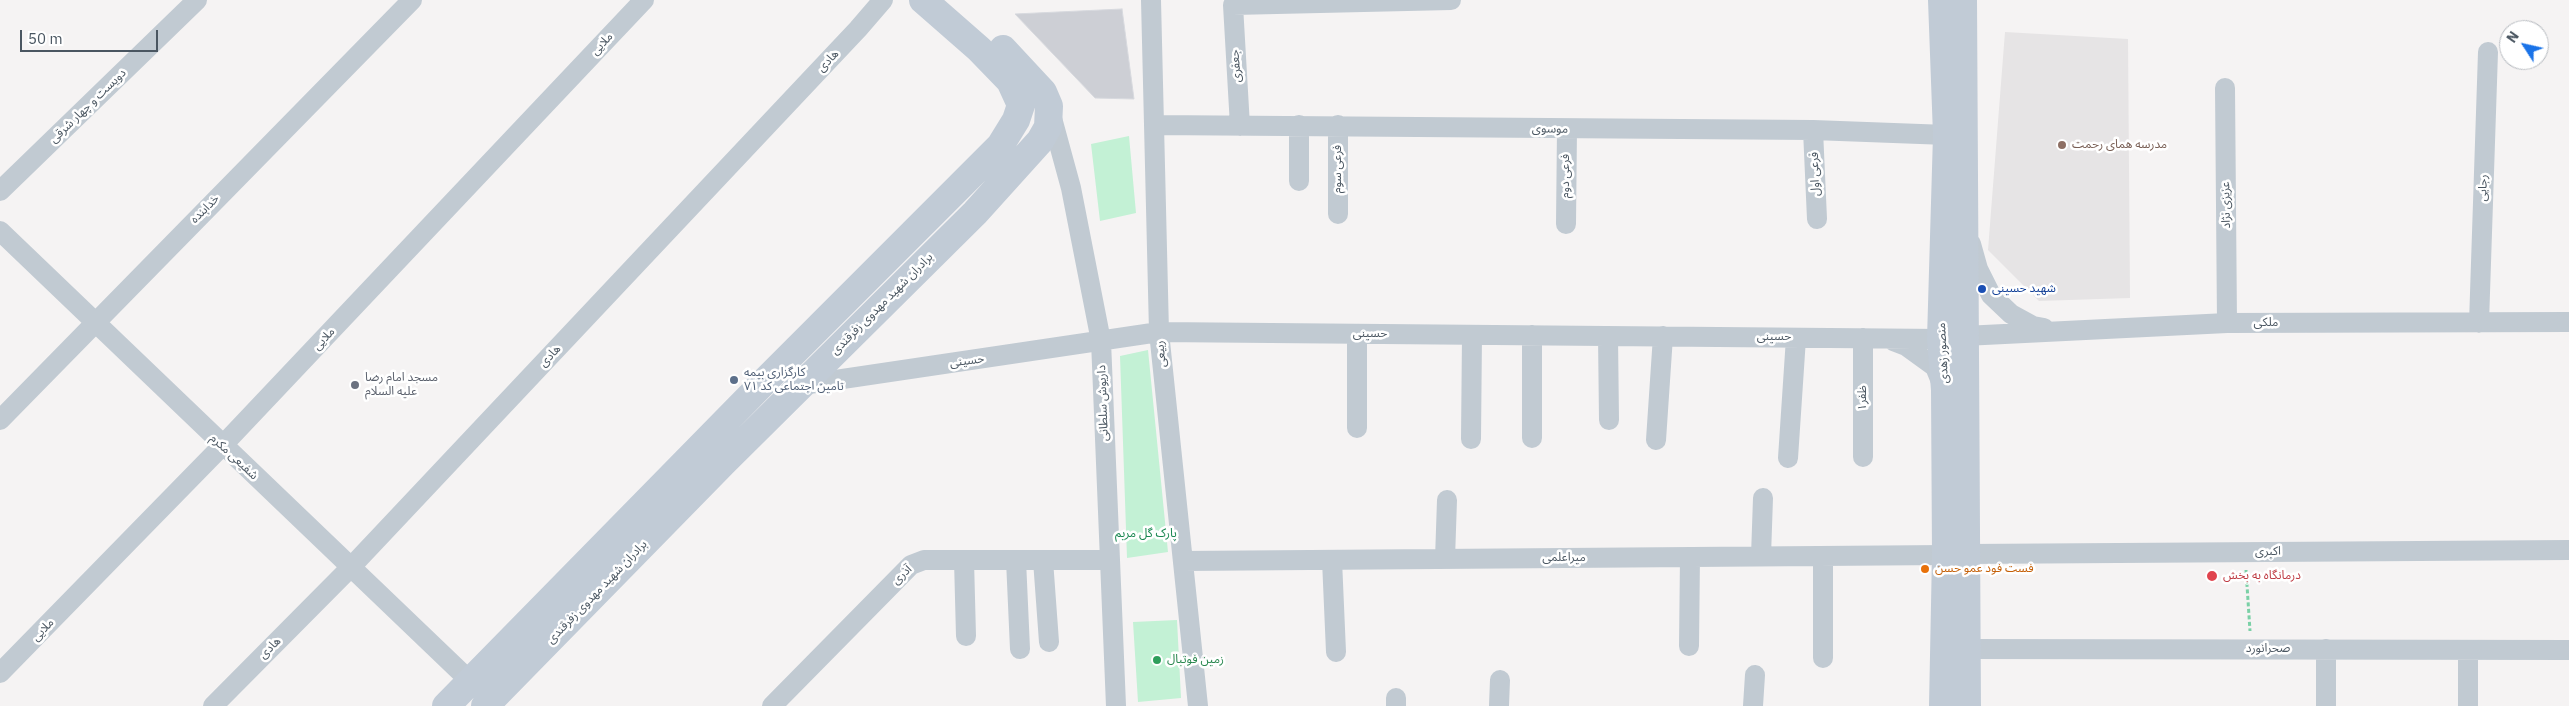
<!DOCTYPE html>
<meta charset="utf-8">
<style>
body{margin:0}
#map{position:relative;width:2569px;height:706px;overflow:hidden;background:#f5f3f3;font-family:"IBM Plex Sans",sans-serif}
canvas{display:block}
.north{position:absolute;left:2499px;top:20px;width:50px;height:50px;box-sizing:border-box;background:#fff;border:1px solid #b7bbc0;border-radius:50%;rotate:305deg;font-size:14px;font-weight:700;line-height:20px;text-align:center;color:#4a5661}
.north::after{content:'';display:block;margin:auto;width:18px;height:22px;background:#1a73e8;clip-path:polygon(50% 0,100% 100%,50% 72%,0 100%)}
.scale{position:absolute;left:20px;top:30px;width:138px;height:22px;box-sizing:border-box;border:2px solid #4a5661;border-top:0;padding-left:6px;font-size:15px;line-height:18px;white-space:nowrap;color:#4a5661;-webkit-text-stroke:4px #fff;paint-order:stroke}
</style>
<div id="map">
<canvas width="2569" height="706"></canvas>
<div class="north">N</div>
<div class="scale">50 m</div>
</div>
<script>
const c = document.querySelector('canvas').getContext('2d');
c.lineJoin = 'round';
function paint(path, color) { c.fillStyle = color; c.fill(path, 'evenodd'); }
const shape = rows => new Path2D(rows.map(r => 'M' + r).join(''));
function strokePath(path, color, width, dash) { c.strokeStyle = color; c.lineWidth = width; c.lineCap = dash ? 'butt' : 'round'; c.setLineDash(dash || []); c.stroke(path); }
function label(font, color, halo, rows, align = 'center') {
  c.font = font + ' "IBM Plex Sans","Noto Sans Arabic",sans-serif'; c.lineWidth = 5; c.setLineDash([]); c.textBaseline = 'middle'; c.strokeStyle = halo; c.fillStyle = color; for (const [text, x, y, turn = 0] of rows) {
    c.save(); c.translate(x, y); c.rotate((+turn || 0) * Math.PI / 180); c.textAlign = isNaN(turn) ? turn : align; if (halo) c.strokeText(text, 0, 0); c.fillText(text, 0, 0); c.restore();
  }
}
const education = shape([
 [2005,32,2128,39,2130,298,2039,301,1988,250]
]);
const green = shape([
 [1129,136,1136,213,1100,221,1091,144],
 [1148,350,1168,552,1127,558,1120,356],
 [1177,620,1181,698,1138,702,1133,622]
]);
const building = shape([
 [1122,9,1134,99,1095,98,1015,14,1122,9]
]);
const path = shape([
 [2246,570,2250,631]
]);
const minor = shape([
 [1151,0,1159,332,1198,706],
 [2225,88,2227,323],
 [1050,111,1071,188,1101,341,1116,706],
 [1154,125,1813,130,1947,135],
 [1299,125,1299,181],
 [1338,125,1338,214],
 [1240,126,1233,5,1451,0],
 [1813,130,1817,219],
 [0,191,197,0],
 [1566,224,1567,129],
 [0,231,470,681],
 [1971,244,1978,269,1991,295,2011,314,2033,326,2044,328],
 [2479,323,2488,52],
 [1608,336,1609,420],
 [1964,336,2227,323,2569,322],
 [1863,338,1863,457],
 [1893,341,1906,346,1935,367,1942,384],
 [802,385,1159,332,1941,339],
 [0,420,412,0],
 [1357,428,1357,334],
 [1532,438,1532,335],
 [1471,439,1472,335],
 [1656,440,1663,336],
 [1788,458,1796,338],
 [1967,554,2569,550],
 [1761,556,1763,498],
 [1823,556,1823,658],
 [1445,559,1447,500],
 [964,560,966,636],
 [1016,560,1020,649],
 [1043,560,1049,642],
 [1332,560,1336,652],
 [1183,561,1946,555],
 [1689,646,1690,557],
 [1967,649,2569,650],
 [2326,649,2326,706],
 [0,673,222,446,644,0],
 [1396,698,1396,706],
 [213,706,351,567,858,29,883,0],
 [772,706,911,565,924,560,1110,560],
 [1499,706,1500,680],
 [1753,706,1755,675],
 [2468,706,2468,650]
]);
const secondary = shape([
 [1942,0,1947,135,1941,339,1945,390,1946,555,1943,706],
 [1963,0,1967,706],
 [446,706,764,382,1000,146,1016,120,1021,105,1010,81,979,49,923,0],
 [485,706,724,462,975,213,1040,141,1048,127,1049,106,1043,92,1003,49]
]);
const markers = [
 [2062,145,5,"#8d6e63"],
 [1982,289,5,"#1a4fb4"],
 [734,380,5,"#5c6f8a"],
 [355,385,5,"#6b7280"],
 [1925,569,5,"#e8710a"],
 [2212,576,6,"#e0444e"],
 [1157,660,5,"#2e9e5b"]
];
const streetNames = [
 ["ملایی",602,44,-47],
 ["هادی",828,61,-47],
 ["جعفری",1236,66,-94],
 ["دویست و چهار شرقی",88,106,-44],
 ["موسوی",1550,129,1],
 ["فرعی سوم",1338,169,-90],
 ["فرعی اول",1815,174,-92],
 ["فرعی دوم",1566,176,-90],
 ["رجایی",2483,188,-88],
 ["عزیزی نژاد",2226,205,-91],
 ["خدابنده",205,209,-45],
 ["برادران شهید مهدوی زفرقندی",882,304,-45],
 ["ملکی",2266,323],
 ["حسینی",1370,334],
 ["حسینی",1774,337],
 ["ملایی",324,339,-47],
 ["منصور زهدی",1943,353,-93],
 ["ربیعی",1161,354,-96],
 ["هادی",550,356,-47],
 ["حسینی",967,361,-8],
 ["ظفر۱",1863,398,-90],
 ["داریوش سلطانی",1103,403,-92],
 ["شفیعی مکرم",234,457,43],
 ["اکبری",2268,552],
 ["میراعلمی",1564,558],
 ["آذری",902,575,-43],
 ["برادران شهید مهدوی زفرقندی",597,592,-46],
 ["ملایی",43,630,-46],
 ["هادی",270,648,-45],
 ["صحرانورد",2268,649]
];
const educationNames = [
 ["مدرسه همای رحمت",2072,145]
];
const transitNames = [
 ["شهید حسینی",1992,289]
];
const serviceNames = [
 ["کارگزاری بیمه",744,373],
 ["تامین اجتماعی کد ۷۱",744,387]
];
const worshipNames = [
 ["مسجد امام رضا",365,378],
 ["علیه السلام",365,392]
];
const parkNames = [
 ["پارک گل مریم",1146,534]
];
const foodNames = [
 ["فست فود عمو حسن",1935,569]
];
const healthNames = [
 ["درمانگاه به بخش",2223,576]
];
const leisureNames = [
 ["زمین فوتبال",1167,660]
];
paint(education, '#e6e4e5');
paint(green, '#c3f1d5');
paint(building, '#cdcfd5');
strokePath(building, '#d7d9de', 1);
strokePath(path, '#7ad0a6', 3, [4, 2.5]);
strokePath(minor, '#c1cad2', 20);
strokePath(secondary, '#c1cbd6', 28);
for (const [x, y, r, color] of markers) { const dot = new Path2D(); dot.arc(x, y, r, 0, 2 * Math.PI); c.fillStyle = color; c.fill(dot); strokePath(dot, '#fff', 2); }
label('12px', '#4a5661', '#fff', streetNames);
label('12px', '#785e54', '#fff', educationNames, 'left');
label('12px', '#164399', '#fff', transitNames, 'left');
label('12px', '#4e5e75', '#fff', serviceNames, 'left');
label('12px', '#5b616d', '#fff', worshipNames, 'left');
label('12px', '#17864f', '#fff', parkNames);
label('12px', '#c56008', '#fff', foodNames, 'left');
label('12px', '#be3a42', '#fff', healthNames, 'left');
label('12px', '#27864d', '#fff', leisureNames, 'left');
</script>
